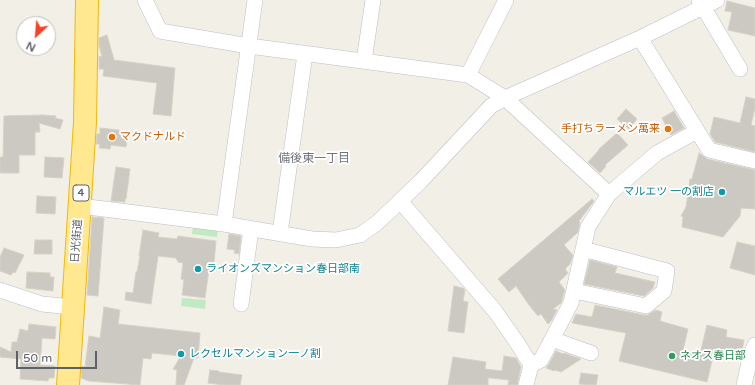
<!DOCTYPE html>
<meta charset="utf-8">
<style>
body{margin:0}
#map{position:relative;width:755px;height:385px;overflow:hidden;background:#f1efe6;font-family:"Varela Round",sans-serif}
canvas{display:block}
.north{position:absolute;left:16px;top:16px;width:40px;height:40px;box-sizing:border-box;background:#fff;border:1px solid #bec0c3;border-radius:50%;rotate:206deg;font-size:11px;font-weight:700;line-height:16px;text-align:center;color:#5d6168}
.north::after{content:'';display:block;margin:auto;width:14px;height:18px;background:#f84125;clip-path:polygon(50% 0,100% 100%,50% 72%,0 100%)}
.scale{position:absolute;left:16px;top:351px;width:81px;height:18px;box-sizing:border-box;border:2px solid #5d6168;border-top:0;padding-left:5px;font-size:12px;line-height:14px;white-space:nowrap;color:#5d6168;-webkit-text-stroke:3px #fff;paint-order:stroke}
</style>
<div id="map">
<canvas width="755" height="385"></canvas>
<div class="north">N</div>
<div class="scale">50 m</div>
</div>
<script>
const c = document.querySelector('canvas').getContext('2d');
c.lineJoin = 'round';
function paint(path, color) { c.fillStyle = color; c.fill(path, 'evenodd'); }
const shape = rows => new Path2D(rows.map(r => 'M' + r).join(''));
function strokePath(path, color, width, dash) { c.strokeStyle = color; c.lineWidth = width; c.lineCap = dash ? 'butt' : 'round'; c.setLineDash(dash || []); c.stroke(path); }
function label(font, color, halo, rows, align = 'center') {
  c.font = font + ' "Varela Round","Noto Sans JP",sans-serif'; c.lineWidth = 3.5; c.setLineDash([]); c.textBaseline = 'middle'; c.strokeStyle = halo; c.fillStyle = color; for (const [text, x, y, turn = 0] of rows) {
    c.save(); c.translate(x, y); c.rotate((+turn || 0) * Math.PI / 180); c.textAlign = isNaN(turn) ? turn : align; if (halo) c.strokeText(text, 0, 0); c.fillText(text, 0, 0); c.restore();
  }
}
const green = shape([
 [193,226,218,229,217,237,192,234],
 [182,298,206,300,205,309,181,306]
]);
const building = shape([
 [727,1,755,8,755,36,728,30,732,12,725,11,727,1],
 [107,35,114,60,175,68,171,116,153,114,157,83,103,76,104,69,99,69,99,56,102,57,99,45,99,38,107,35],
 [746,97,755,99,755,108,751,125,755,126,755,152,715,142,710,134,714,117,740,123,746,97],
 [626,109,637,119,629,129,617,119,626,109],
 [674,111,684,128,671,135,662,118,674,111],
 [43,115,56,116,55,118,63,120,60,129,39,123,40,132,35,132,35,155,19,155,19,173,0,173,0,157,3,157,4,116,43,115],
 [100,128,119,130,119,134,128,135,126,147,111,145,110,149,99,148,100,144,96,144,97,134,100,134,100,128],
 [617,133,628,145,605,165,606,166,600,173,588,162,599,150,599,149,617,133],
 [699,153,707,159,755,170,755,209,741,208,740,216,723,237,682,227,683,217,681,216,686,207,690,179,692,179,699,153],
 [45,157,64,158,62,178,44,177,45,157],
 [116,167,130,169,126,199,125,199,125,202,111,201,116,167],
 [37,196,56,197,55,214,36,213,37,196],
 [592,199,594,201,579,221,580,223,578,232,564,245,573,255,570,264,565,269,568,273,559,282,565,290,562,300,561,303,553,309,557,310,551,321,548,324,541,314,538,316,529,305,516,286,509,292,498,279,592,199],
 [92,217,104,218,98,296,87,295,92,217],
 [143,230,159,233,158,237,177,239,178,236,216,241,214,263,210,262,205,298,182,295,184,280,181,279,183,263,178,262,176,258,158,256,151,304,125,300,126,292,133,293,136,272,137,272,140,256,139,256,143,230],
 [229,234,241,236,239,254,234,253,235,250,227,249,229,234],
 [35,240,52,240,52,254,34,254,35,240],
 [737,242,755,246,755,275,730,268,737,242],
 [4,248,24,255,15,273,13,272,11,275,0,271,0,257,4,248],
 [590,260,617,267,615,273,655,282,653,288,644,296,584,284,590,260],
 [27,272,50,273,50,277,54,277,53,291,26,288,27,272],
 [454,286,463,288,465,290,463,301,468,302,464,333,448,331,454,286],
 [595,305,644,315,648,315,656,310,662,312,660,321,688,329,683,350,700,354,707,325,727,330,726,337,744,340,741,358,714,352,707,382,619,361,626,333,572,323,576,314,592,317,595,305],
 [104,307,120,310,118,324,200,333,198,358,194,358,184,385,176,385,177,370,173,369,181,356,152,353,151,359,143,358,140,385,89,381,81,378,82,366,85,367,89,336,100,338,104,307],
 [29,324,56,327,55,339,42,338,40,365,55,366,54,378,49,378,48,381,20,379,21,359,0,357,0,347,11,352,12,342,17,342,20,329,28,331,29,324],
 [556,351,563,354,564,353,581,359,561,372,555,370,554,371,546,368,549,364,556,351],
 [504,356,516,358,521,367,517,385,508,385,509,380,491,378,488,378,488,385,448,385,453,357,486,362,485,369,502,371,504,356],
 [210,370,219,371,219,372,242,375,240,385,224,385,208,383,210,370],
 [581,373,598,375,596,385,579,384,581,373]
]);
const minor = shape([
 [145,0,160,31,249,46,468,75,505,98,609,194],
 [699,0,740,69],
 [640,38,709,150,755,161],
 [364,61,373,0],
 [468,75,506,0],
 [400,201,495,311,518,344,531,365],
 [80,206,224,224,312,239,336,240,360,235,377,223,421,181,491,106,505,98,640,38,717,0],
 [224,224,255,0],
 [280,233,305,54],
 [0,290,42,304,72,307],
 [574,291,646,306,664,291,667,271,583,249],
 [241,304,251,229],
 [552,339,591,353],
 [526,385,531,365,541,360,571,303,588,227,609,194,657,153,697,131],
 [744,385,751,354,755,345]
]);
const highway = shape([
 [68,385,85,122,87,0]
]);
const markers = [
 [668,129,4,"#e8710a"],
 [112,137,4,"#e8710a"],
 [722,192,4,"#0f9aa8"],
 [198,269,4,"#0f9aa8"],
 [181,354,4,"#0f9aa8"],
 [672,356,4,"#2e9e5b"]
];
const shields = [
 [81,193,16]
];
const shieldNames = [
 ["4",81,193]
];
const foodNames = [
 ["手打ちラーメン萬来",660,129],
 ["マクドナルド",120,137,"left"]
];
const cultureNames = [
 ["マルエツ 一の割店",714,192,"right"],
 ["ライオンズマンション春日部南",206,269],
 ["レクセルマンション一ノ割",189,354]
];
const streetNames = [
 ["日光街道",77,241,-86]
];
const leisureNames = [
 ["ネオス春日部",680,356]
];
const neighbourhoodNames = [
 ["備後東一丁目",314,159]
];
paint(green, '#c1eac3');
paint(building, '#ccc9c3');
strokePath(building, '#d6d2c4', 1);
strokePath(minor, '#bdbfc6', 16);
strokePath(highway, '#f7b700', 24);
strokePath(minor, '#fff', 15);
strokePath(highway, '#ffe88f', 22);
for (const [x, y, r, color] of markers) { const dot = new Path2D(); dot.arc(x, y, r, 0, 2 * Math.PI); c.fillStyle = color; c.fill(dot); strokePath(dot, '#fff', 1.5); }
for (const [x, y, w] of shields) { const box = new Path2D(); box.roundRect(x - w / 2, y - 8, w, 16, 3); c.fillStyle = '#fff'; c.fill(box); strokePath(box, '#5d6168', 1); }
label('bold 10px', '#5d6168', null, shieldNames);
label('11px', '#c56008', '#fff', foodNames, 'right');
label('11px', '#0d838f', '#fff', cultureNames, 'left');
label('11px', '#5d6168', '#fff', streetNames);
label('11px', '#27864d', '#fff', leisureNames, 'left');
label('12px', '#6e737a', '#fff', neighbourhoodNames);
</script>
